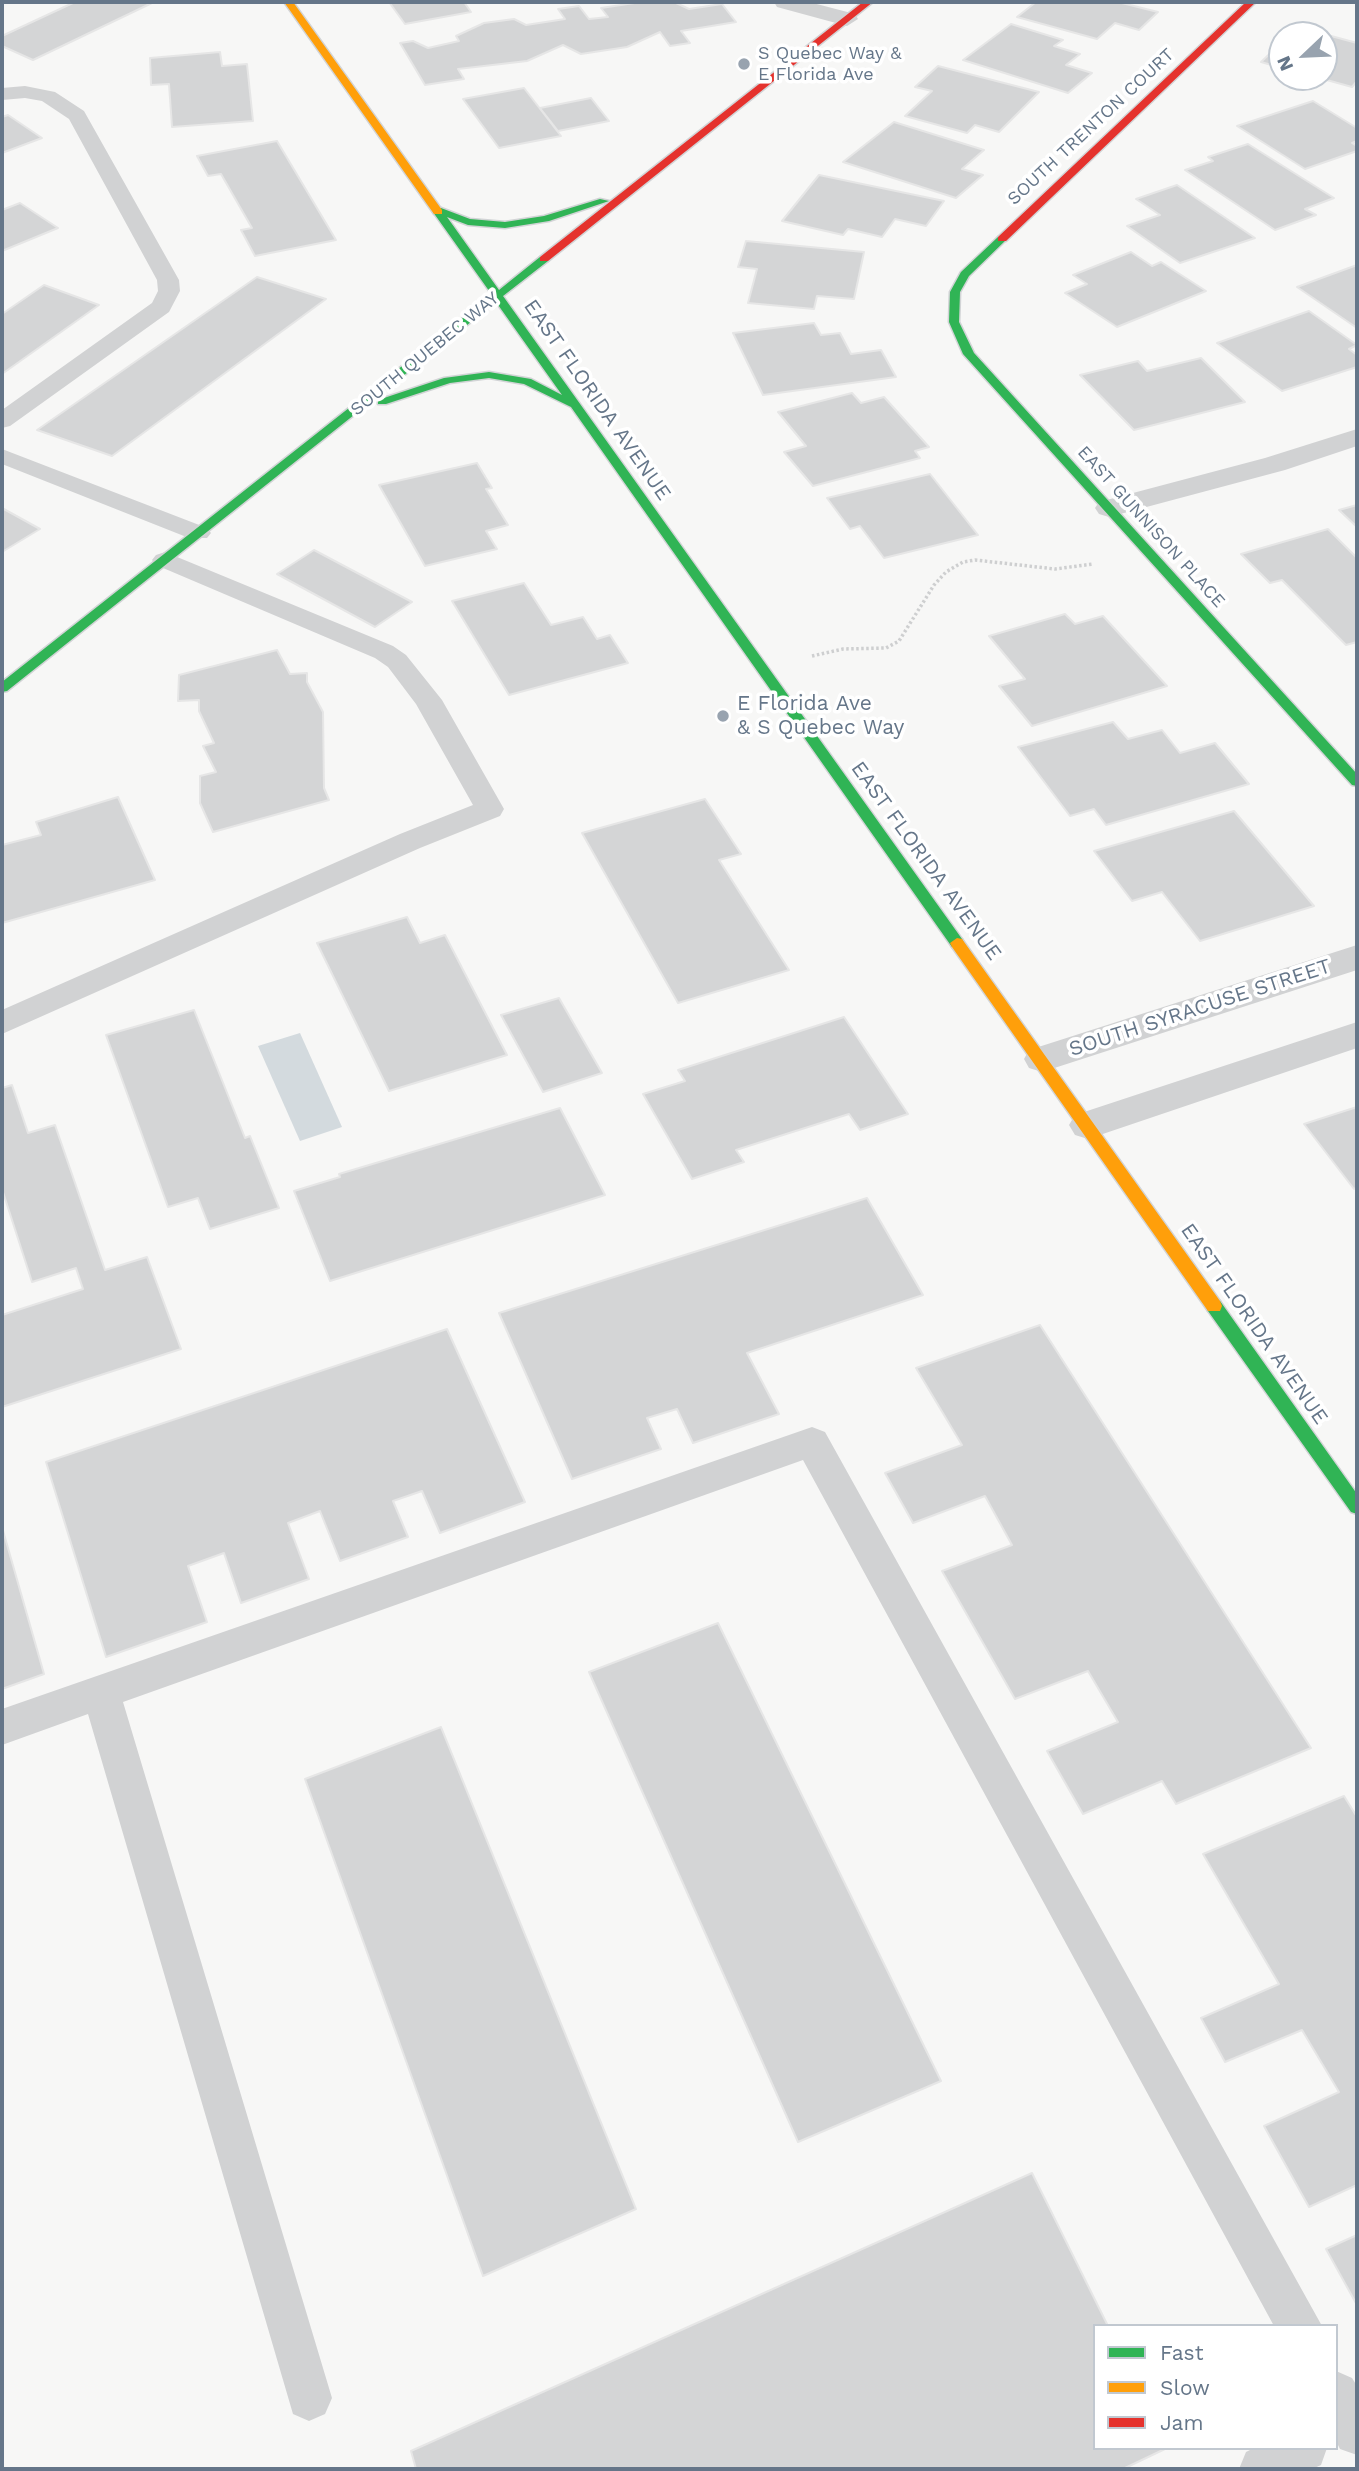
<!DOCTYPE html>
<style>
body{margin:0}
#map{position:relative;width:1359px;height:2471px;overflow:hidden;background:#f7f7f6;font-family:"Work Sans",sans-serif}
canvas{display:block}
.frame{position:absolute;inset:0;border:4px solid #657689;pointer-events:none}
.legend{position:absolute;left:1093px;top:2324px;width:245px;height:126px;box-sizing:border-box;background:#fff;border:2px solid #c1c8d0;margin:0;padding:9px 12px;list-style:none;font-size:21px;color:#657689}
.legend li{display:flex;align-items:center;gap:14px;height:35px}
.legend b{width:35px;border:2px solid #c1c8d0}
.north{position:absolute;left:1268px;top:21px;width:70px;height:70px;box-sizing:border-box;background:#fff;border:2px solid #c1c8d0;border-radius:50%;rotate:247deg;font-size:19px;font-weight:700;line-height:28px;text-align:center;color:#657689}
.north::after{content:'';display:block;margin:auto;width:24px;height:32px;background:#98a3af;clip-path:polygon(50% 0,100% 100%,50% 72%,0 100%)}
</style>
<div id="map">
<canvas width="1359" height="2471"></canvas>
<div class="frame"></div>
<ul class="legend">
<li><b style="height:9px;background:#30b455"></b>Fast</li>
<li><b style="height:9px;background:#ff9f0a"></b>Slow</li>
<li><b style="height:9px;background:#e5322d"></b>Jam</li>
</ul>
<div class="north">N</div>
</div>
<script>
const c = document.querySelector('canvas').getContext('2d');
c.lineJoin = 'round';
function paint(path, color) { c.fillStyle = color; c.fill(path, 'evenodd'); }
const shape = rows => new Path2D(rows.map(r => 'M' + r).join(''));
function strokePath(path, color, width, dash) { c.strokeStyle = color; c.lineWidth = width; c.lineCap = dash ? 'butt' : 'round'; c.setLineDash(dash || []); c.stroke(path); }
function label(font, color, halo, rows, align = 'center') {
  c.font = font + ' "Work Sans",sans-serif'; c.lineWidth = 7; c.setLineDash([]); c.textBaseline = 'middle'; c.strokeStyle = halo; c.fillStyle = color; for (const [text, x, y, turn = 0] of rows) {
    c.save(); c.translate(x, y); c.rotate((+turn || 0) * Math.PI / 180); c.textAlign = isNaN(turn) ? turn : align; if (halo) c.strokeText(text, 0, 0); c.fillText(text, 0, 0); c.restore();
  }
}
const water = shape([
 [300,1033,342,1127,300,1141,258,1046]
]);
const building = shape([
 [75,2,154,2,33,60,2,46,2,36,75,2],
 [389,2,464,2,471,12,405,24,389,2],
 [641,2,674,2,689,9,722,4,736,22,681,31,690,43,670,46,660,32,627,47,581,54,563,45,527,61,458,69,464,79,425,85,400,43,413,41,428,48,459,41,456,36,484,23,514,19,526,25,565,19,558,9,579,6,589,19,608,17,601,8,641,2],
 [1036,2,1118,2,1158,12,1139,30,1115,23,1097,39,1017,17,1036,2],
 [1011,24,1063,40,1054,46,1080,54,1066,65,1092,73,1068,93,963,60,1011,24],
 [1298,27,1357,43,1357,81,1352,87,1316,77,1324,77,1324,35,1289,35,1298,27],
 [1282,42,1282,68,1261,62,1282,42],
 [220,52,222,66,247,64,253,121,172,127,169,84,151,85,150,58,220,52],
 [938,66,1039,92,999,132,975,125,967,133,905,116,932,91,915,87,938,66],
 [524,88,561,136,499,148,463,99,524,88],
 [591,98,609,121,558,131,540,108,591,98],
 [1313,101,1357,128,1357,141,1352,143,1357,146,1357,151,1305,169,1237,126,1313,101],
 [8,115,42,138,2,153,2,117,8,115],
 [894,122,984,150,962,169,983,175,956,198,843,162,894,122],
 [277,141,336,240,255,256,241,230,252,228,221,174,208,176,197,156,277,141],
 [1248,144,1334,198,1305,209,1316,215,1275,230,1185,170,1213,161,1208,157,1248,144],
 [819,175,944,201,926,226,895,219,882,237,848,229,843,235,782,221,819,175],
 [1177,185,1255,238,1180,263,1127,226,1160,215,1136,199,1177,185],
 [20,203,58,228,2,251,2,210,20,203],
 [746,241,864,252,854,299,817,296,814,309,748,303,757,269,738,267,746,241],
 [1131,252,1152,266,1161,262,1206,291,1117,327,1065,293,1087,284,1073,275,1131,252],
 [1357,265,1357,328,1297,287,1357,265],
 [257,277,326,299,112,456,37,430,257,277],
 [44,285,99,305,2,374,2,314,44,285],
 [1309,311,1357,345,1349,349,1357,355,1357,367,1282,391,1217,343,1309,311],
 [814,323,821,335,840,333,851,354,881,350,896,377,763,395,733,333,814,323],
 [1201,358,1245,402,1134,430,1080,375,1138,361,1147,371,1201,358],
 [852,393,861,403,884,397,929,447,915,451,920,458,813,486,784,452,806,446,778,412,852,393],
 [477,463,492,488,486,489,508,525,486,531,497,549,425,566,379,485,477,463],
 [930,474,978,535,884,558,860,526,850,529,827,498,930,474],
 [1357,505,1357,527,1339,510,1357,505],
 [2,508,40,529,2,552,2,508],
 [1328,529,1357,558,1357,642,1346,645,1282,580,1270,583,1241,554,1328,529],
 [314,550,412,602,375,627,277,574,314,550],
 [524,583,551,625,583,617,597,639,610,635,628,663,509,695,452,601,524,583],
 [1065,614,1075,624,1103,616,1167,686,1032,726,999,686,1025,679,989,636,1065,614],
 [277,650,290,674,307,673,307,682,323,712,324,788,329,800,213,832,200,803,200,776,216,772,203,746,214,743,199,711,199,700,178,701,179,675,277,650],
 [1113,722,1128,739,1162,730,1180,753,1215,743,1249,784,1106,825,1094,809,1070,816,1018,747,1113,722],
 [118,797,155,880,2,923,2,845,41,835,36,822,118,797],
 [705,799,741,854,719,860,789,970,678,1003,582,833,705,799],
 [1234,811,1314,906,1200,941,1162,892,1132,901,1094,851,1234,811],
 [407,917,420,943,445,935,507,1055,389,1091,317,943,407,917],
 [559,998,602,1073,543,1092,501,1015,559,998],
 [194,1010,245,1138,250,1136,279,1208,210,1229,198,1198,168,1207,106,1035,194,1010],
 [844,1017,908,1114,860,1130,849,1114,736,1150,744,1162,692,1179,643,1094,685,1081,678,1070,844,1017],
 [12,1085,28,1133,55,1125,105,1270,147,1257,181,1349,2,1407,2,1315,83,1289,76,1268,32,1282,2,1189,2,1088,12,1085],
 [1357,1107,1357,1187,1354,1189,1304,1124,1357,1107],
 [560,1108,605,1195,330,1281,294,1191,340,1177,339,1174,560,1108],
 [867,1198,923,1295,747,1353,779,1414,693,1443,677,1409,647,1418,661,1449,572,1479,499,1313,867,1198],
 [1040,1325,1311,1748,1176,1804,1162,1781,1083,1814,1047,1751,1118,1722,1088,1671,1015,1699,942,1571,1012,1545,985,1496,913,1523,885,1473,962,1445,916,1368,1040,1325],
 [447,1329,525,1502,440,1533,422,1491,393,1501,408,1537,340,1561,320,1511,288,1523,309,1579,241,1603,224,1553,188,1566,207,1622,106,1657,46,1462,447,1329],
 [2,1527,44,1674,2,1689,2,1527],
 [718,1623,941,2081,798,2142,589,1672,718,1623],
 [441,1727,636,2209,483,2276,305,1779,441,1727],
 [1344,1796,1357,1817,1357,2185,1309,2207,1264,2126,1339,2092,1302,2030,1225,2062,1201,2018,1279,1984,1203,1854,1344,1796],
 [1032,2173,1108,2326,1095,2326,1095,2448,1167,2448,1123,2469,416,2469,411,2451,1032,2173],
 [1357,2235,1357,2305,1326,2249,1357,2235]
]);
const path = shape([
 [812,656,843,649,886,648,899,641,934,585,946,572,963,562,975,560,1055,569,1093,564]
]);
const lane = shape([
 [25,86,55,92,84,111,179,280,180,291,169,312,10,426,2,428,2,410,152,303,158,291,157,280,69,119,42,101,25,98,2,100,2,88,25,86],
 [2,449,207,528,211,533,207,538,189,538,2,464,2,449],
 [165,552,393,646,406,655,442,700,504,809,500,816,420,848,2,1034,2,1010,400,834,473,805,416,704,388,667,375,658,156,565,152,560,156,555,165,552],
 [812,1427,825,1432,1322,2326,1274,2326,803,1460,123,1702,332,2398,325,2414,309,2421,293,2414,88,1714,2,1745,2,1709,812,1427],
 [1336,2371,1352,2378,1357,2386,1357,2455,1340,2449,1336,2441,1336,2371],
 [1254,2448,1327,2448,1321,2465,1312,2469,1239,2469,1246,2452,1254,2448]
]);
const street = shape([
 [774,2,809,2,855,14,858,19,847,26,777,7,774,2],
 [1357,429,1357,446,1285,470,1109,517,1099,514,1095,508,1099,502,1265,458,1357,429],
 [1357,945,1357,970,1042,1072,1029,1068,1024,1059,1029,1050,1357,945],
 [1357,1022,1357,1048,1088,1139,1075,1135,1069,1125,1075,1115,1357,1022]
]);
const fast = shape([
 [600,199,609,201,549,221,505,228,468,225,447,217,499,290,540,257,548,257,548,261,503,296,962,939,964,943,962,947,952,947,571,407,524,384,489,378,450,383,386,404,378,404,378,400,444,378,489,372,531,379,562,395,496,302,7,691,2,692,2,682,492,295,433,212,433,208,441,208,470,219,505,222,544,216,600,199],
 [998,237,1007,239,969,276,960,292,959,322,974,353,1357,774,1357,786,1352,785,963,354,949,322,950,292,961,272,998,237],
 [1214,1300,1220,1301,1357,1494,1357,1514,1351,1512,1208,1311,1206,1306,1208,1301,1214,1300]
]);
const slow = shape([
 [284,2,293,2,442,210,442,214,434,214,284,2],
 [957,938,962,939,1220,1301,1222,1306,1220,1311,1208,1311,952,947,950,943,957,938]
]);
const jam = shape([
 [863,2,873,2,548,261,540,261,540,257,863,2],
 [1246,2,1256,2,1006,241,998,241,998,237,1246,2]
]);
const markers = [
 [744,64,7,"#98a3af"],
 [723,716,7,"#98a3af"]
];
const farPoinames = [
 ["S Quebec Way &",758,54],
 ["E Florida Ave",758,75]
];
const farStreetnames = [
 ["SOUTH TRENTON COURT",1091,127,-43],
 ["SOUTH QUEBEC WAY",425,354,-39],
 ["EAST GUNNISON PLACE",1151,527,48]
];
const streetNames = [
 ["EAST FLORIDA AVENUE",597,400,55],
 ["EAST FLORIDA AVENUE",926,861,54],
 ["SOUTH SYRACUSE STREET",1200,1008,-18],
 ["EAST FLORIDA AVENUE",1254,1324,55]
];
const poiNames = [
 ["E Florida Ave",737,704],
 ["& S Quebec Way",737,728]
];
paint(water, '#d3dade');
paint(building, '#d4d5d6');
strokePath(building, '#e6e6e6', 2);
strokePath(fast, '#d2d4d6', 3);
strokePath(slow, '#d2d4d6', 3);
strokePath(jam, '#d2d4d6', 3);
strokePath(path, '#cecfd0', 3.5, [2.5, 2.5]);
paint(lane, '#d1d2d3');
paint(street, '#d1d2d3');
paint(fast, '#30b455');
paint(slow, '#ff9f0a');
paint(jam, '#e5322d');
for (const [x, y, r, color] of markers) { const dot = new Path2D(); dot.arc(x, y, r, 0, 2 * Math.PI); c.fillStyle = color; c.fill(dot); strokePath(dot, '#fff', 2.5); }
label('18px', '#657689', '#fff', farPoinames, 'left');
label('18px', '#657689', '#fff', farStreetnames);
label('21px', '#657689', '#fff', streetNames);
label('21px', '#657689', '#fff', poiNames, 'left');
</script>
